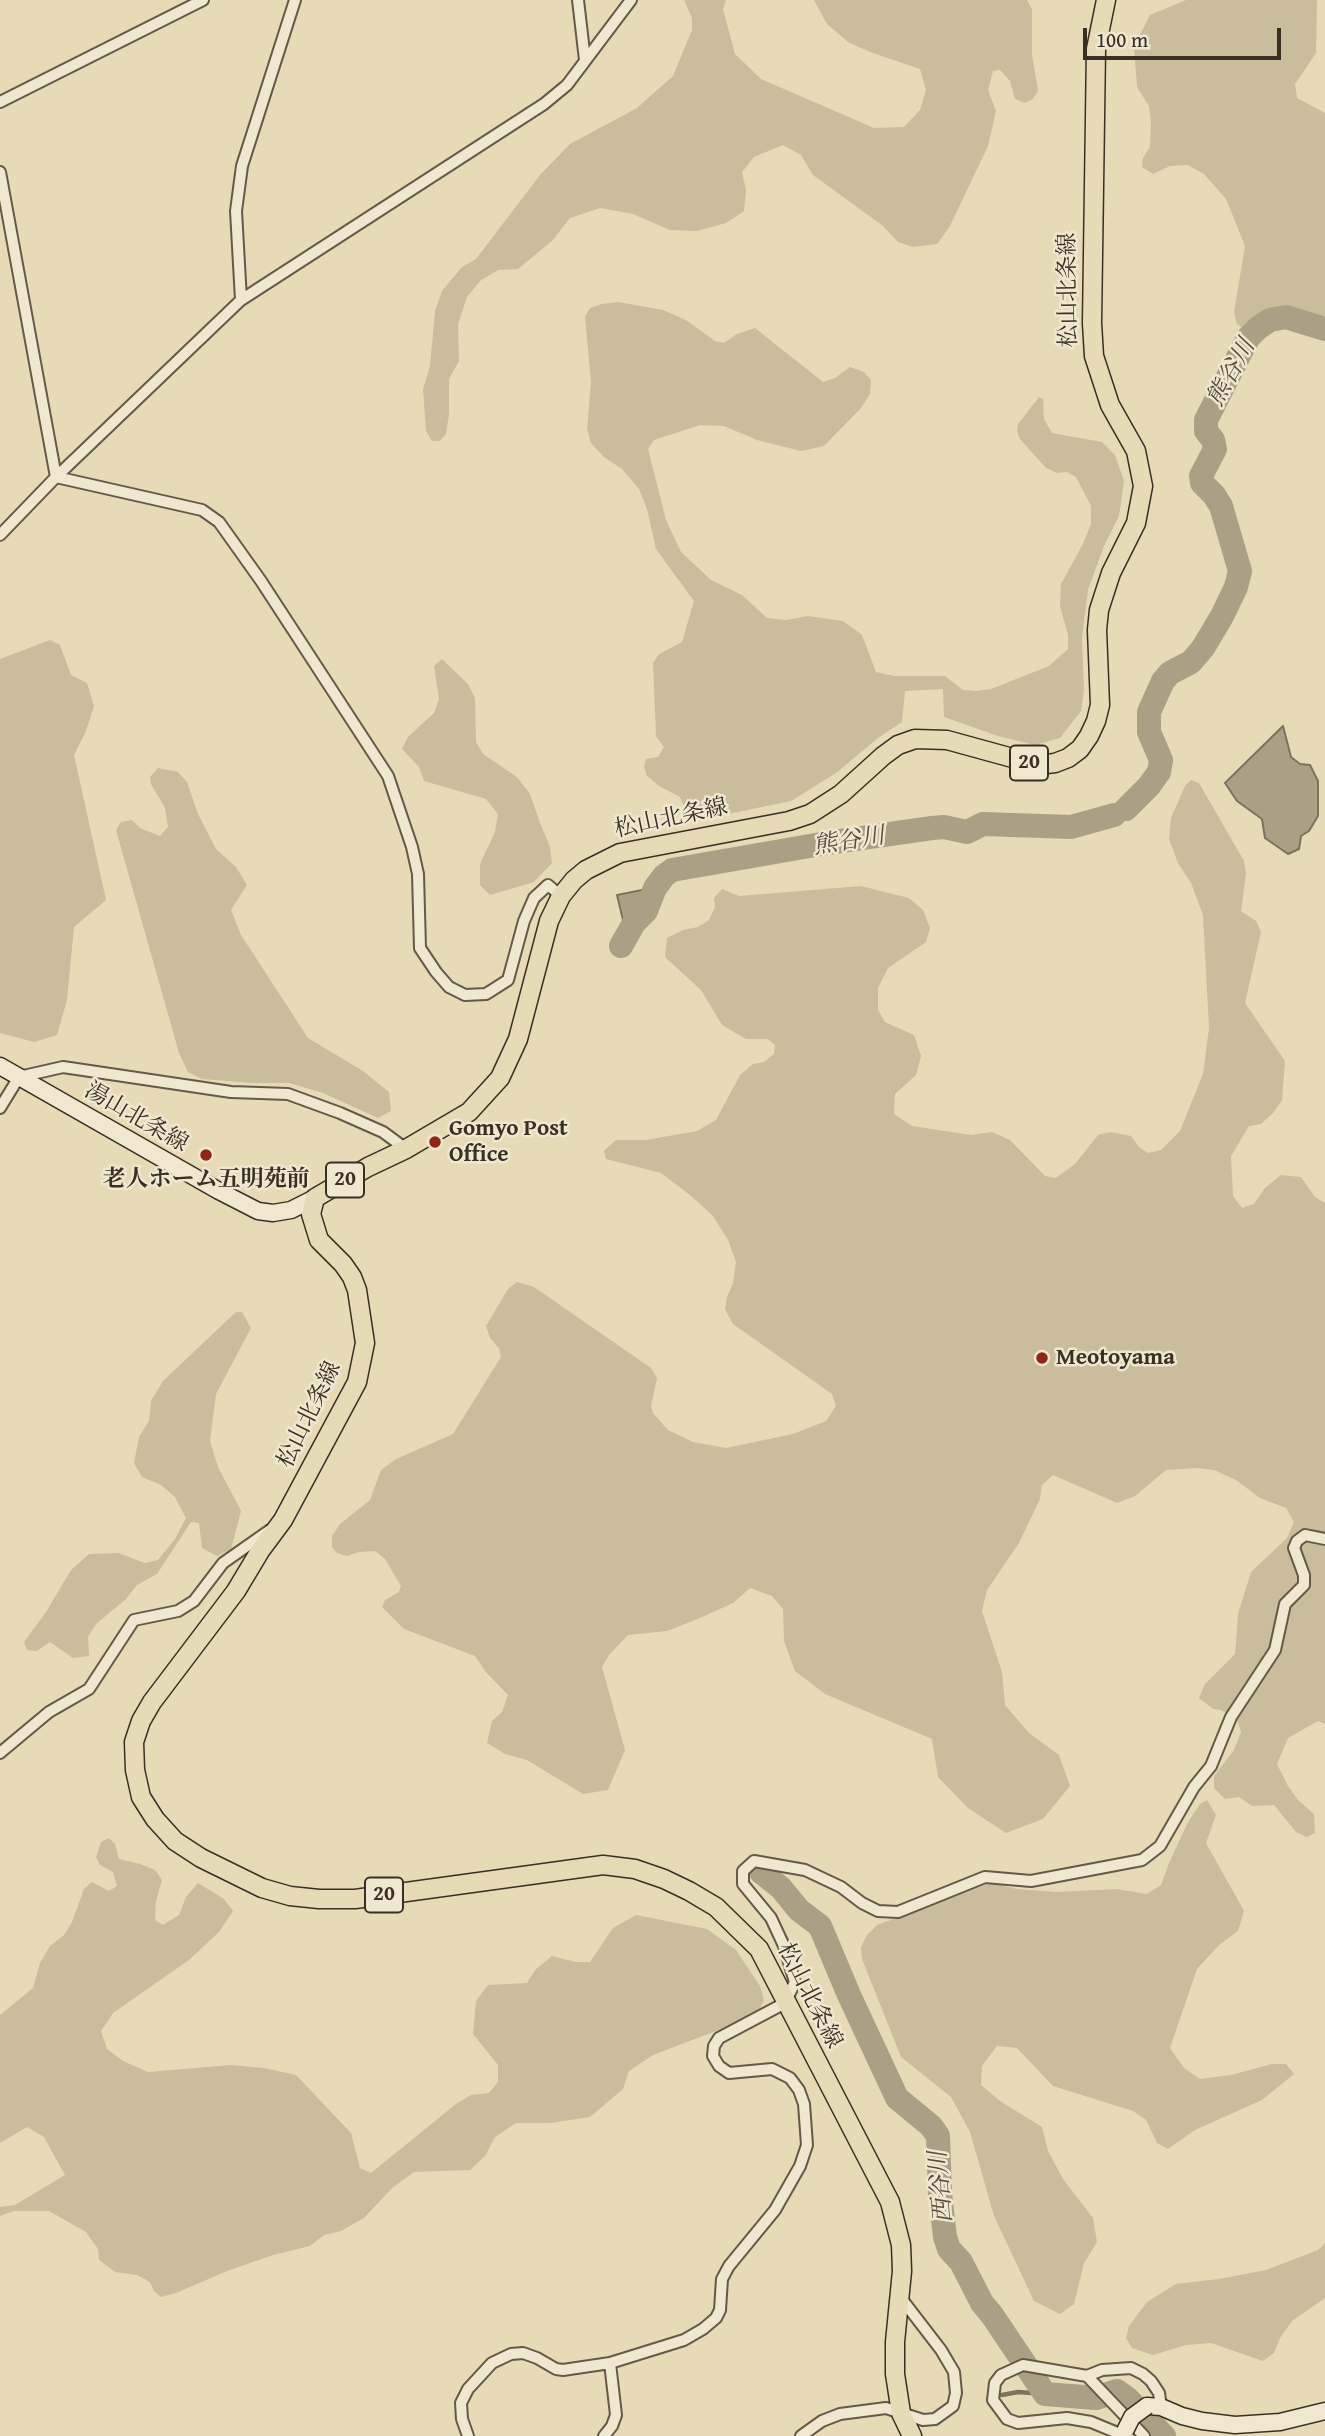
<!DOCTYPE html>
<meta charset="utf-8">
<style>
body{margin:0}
#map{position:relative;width:1325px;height:2436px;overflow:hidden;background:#e6dab7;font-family:"Gentium Book Plus",serif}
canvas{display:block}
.scale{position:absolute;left:1083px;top:28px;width:198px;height:32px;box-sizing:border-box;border:4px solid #393024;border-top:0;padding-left:9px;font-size:21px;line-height:24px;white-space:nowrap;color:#393024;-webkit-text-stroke:5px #efe7d0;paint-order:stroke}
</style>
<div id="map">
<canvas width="1325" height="2436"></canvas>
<div class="scale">100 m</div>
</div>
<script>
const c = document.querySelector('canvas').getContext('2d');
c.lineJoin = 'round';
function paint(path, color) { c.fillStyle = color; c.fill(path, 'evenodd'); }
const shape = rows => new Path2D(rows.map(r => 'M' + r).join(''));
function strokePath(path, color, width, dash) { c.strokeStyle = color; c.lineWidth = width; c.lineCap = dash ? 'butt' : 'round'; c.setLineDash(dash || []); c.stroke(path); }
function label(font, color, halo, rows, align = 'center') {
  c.font = font + ' "Gentium Book Plus","Noto Serif JP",serif'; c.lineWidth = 5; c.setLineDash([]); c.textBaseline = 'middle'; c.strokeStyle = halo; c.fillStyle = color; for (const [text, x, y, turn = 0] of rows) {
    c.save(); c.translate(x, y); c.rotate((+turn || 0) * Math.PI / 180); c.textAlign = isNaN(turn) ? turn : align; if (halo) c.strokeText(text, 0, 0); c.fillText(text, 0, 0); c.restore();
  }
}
const green = shape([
 [684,0,726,0,723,9,735,54,761,79,874,128,904,127,920,110,926,90,920,69,870,52,848,42,827,24,814,0,1027,0,1032,9,1032,55,1038,91,1033,99,1025,103,1015,99,1010,81,1000,70,993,71,988,90,996,111,988,146,950,226,937,244,913,247,898,242,883,226,813,175,801,155,783,145,754,157,742,172,746,190,744,211,726,223,697,231,670,230,633,214,600,208,570,218,552,241,518,269,498,270,480,281,467,297,458,324,459,361,449,379,449,414,446,434,440,441,432,441,426,431,423,389,430,366,435,311,442,291,462,267,476,259,540,175,570,144,637,108,673,76,692,30,692,18],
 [1186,0,1317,0,1316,53,1295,84,1297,98,1325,113,1325,328,1307,319,1286,321,1248,332,1237,324,1234,312,1245,246,1226,199,1204,174,1188,165,1170,166,1153,174,1142,167,1143,158,1150,147,1151,122,1149,106,1137,87,1134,46,1150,15],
 [618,302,663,310,686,320,715,341,724,343,737,334,755,328,823,382,835,378,850,367,864,372,871,380,870,394,861,408,824,446,801,451,757,440,724,426,700,425,654,440,648,449,666,520,681,552,711,580,742,595,767,618,786,620,808,616,843,621,862,635,876,672,894,676,945,676,963,690,976,691,991,689,1049,666,1068,649,1068,635,1060,606,1061,584,1083,544,1091,524,1091,506,1076,477,1067,472,1057,473,1046,468,1020,439,1017,431,1018,424,1039,397,1043,399,1044,419,1052,433,1102,442,1115,455,1124,481,1119,516,1104,546,1088,590,1082,638,1084,690,1081,711,1060,738,1035,745,998,736,944,717,943,689,905,691,902,722,878,738,836,773,791,801,704,819,685,808,680,797,659,786,647,776,644,767,646,759,658,757,664,747,656,736,653,663,659,654,682,642,694,601,656,549,647,509,639,489,622,469,604,457,591,443,587,429,591,382,585,317,590,308,602,304],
 [50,640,60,645,71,675,87,683,94,706,86,731,74,755,106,900,74,927,67,1000,57,1035,34,1042,0,1033,0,659],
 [442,659,468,684,475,698,476,742,483,754,517,777,530,794,540,823,550,847,552,863,534,882,490,895,480,885,480,864,495,832,498,814,486,799,424,781,419,767,402,749,408,737,434,713,439,699,434,666],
 [158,768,178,772,187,782,198,814,216,849,236,867,247,885,231,910,241,935,308,1038,363,1071,389,1092,391,1111,378,1118,323,1093,289,1083,252,1083,202,1079,188,1072,179,1053,116,830,121,822,132,820,140,828,160,836,168,827,165,808,151,784,150,777],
 [1191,780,1199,783,1244,861,1246,874,1241,911,1256,921,1261,932,1245,1003,1285,1061,1282,1100,1273,1113,1261,1124,1249,1126,1231,1156,1233,1196,1242,1208,1254,1204,1265,1188,1281,1175,1301,1177,1315,1197,1325,1203,1325,1724,1318,1721,1288,1738,1277,1764,1288,1786,1298,1800,1314,1814,1315,1833,1307,1837,1296,1832,1274,1805,1252,1806,1239,1797,1225,1799,1214,1788,1214,1776,1234,1750,1241,1732,1237,1720,1221,1710,1213,1709,1199,1698,1205,1684,1235,1654,1238,1614,1251,1572,1287,1538,1294,1522,1286,1508,1260,1498,1236,1480,1214,1470,1197,1468,1166,1470,1135,1496,1117,1503,1053,1475,1042,1485,1040,1499,1019,1543,987,1590,982,1611,1002,1672,1005,1705,1029,1733,1059,1755,1070,1786,1043,1819,1006,1833,968,1808,938,1777,932,1739,825,1694,795,1671,784,1641,783,1609,772,1596,750,1588,733,1603,700,1618,667,1631,628,1635,609,1655,602,1667,625,1750,608,1790,583,1794,527,1760,505,1754,487,1743,492,1721,502,1712,508,1695,485,1671,475,1656,404,1629,382,1607,385,1600,399,1592,401,1586,385,1559,375,1551,359,1552,347,1556,337,1553,332,1547,332,1536,340,1524,370,1500,381,1470,396,1459,453,1434,501,1357,499,1348,490,1338,486,1326,508,1289,517,1282,534,1287,651,1368,657,1378,651,1406,653,1413,668,1430,693,1442,726,1448,793,1434,826,1421,836,1406,832,1394,733,1324,725,1309,727,1297,733,1283,736,1262,728,1240,713,1216,690,1195,661,1173,606,1159,604,1151,616,1140,646,1140,697,1131,716,1120,740,1075,753,1064,764,1062,774,1054,775,1045,768,1039,746,1039,722,1025,701,990,665,957,667,938,683,930,698,927,709,920,715,907,714,898,722,889,739,896,861,886,909,898,923,910,930,928,926,942,888,968,878,988,878,1010,885,1022,914,1035,921,1056,916,1075,895,1094,894,1114,912,1126,971,1135,992,1132,1010,1140,1045,1176,1056,1178,1075,1164,1098,1135,1110,1132,1131,1136,1139,1147,1148,1153,1161,1150,1180,1131,1203,1074,1209,1028,1203,915,1191,883,1178,863,1169,839,1171,818,1185,786],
 [236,1312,242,1312,251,1328,216,1394,210,1441,218,1467,241,1511,231,1549,217,1556,202,1548,199,1523,191,1522,157,1574,137,1585,126,1599,96,1624,88,1637,89,1656,73,1658,50,1642,37,1651,27,1650,24,1642,46,1612,71,1570,89,1554,118,1553,145,1563,158,1560,175,1539,186,1518,175,1497,161,1485,142,1477,134,1463,139,1437,149,1421,151,1401,163,1381],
 [1207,1800,1216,1815,1206,1843,1244,1911,1238,1931,1219,1945,1197,1969,1170,2048,1184,2068,1200,2079,1231,2075,1272,2064,1286,2064,1294,2074,1262,2100,1195,2130,1168,2149,1157,2143,1146,2120,1133,2111,1053,2086,1017,2048,997,2046,982,2066,981,2085,1000,2101,1042,2127,1048,2151,1063,2179,1093,2218,1097,2242,1084,2263,1074,2304,1060,2314,1034,2301,994,2216,970,2132,951,2097,901,2057,862,1959,861,1947,867,1935,877,1925,991,1883,1017,1889,1057,1892,1116,1889,1147,1894,1161,1885,1169,1863,1188,1822,1200,1804],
 [109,1838,115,1844,119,1859,140,1864,155,1870,162,1880,156,1901,155,1920,163,1925,179,1915,186,1897,198,1883,224,1899,233,1911,219,1932,189,1960,113,2013,101,2031,107,2049,123,2061,148,2072,230,2065,264,2068,296,2075,351,2133,360,2168,371,2173,456,2104,471,2095,489,2093,498,2082,498,2065,473,2034,476,2001,488,1985,527,1983,535,1970,552,1956,576,1962,590,1962,613,1928,636,1915,707,1929,736,1950,760,1986,764,2000,759,2010,721,2029,653,2055,629,2071,623,2089,590,2117,551,2123,516,2123,495,2137,485,2156,470,2170,414,2172,392,2188,364,2218,341,2231,324,2235,310,2246,273,2255,227,2271,176,2293,161,2297,154,2291,150,2282,137,2275,115,2272,99,2260,98,2249,86,2232,49,2211,14,2211,0,2216,0,2207,15,2205,65,2175,44,2137,27,2127,0,2143,0,2015,33,1988,40,1963,50,1946,64,1935,72,1922,84,1889,92,1882,109,1891,117,1886,113,1872,100,1865,96,1857,101,1842],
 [1325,2243,1325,2298,1292,2321,1280,2338,1274,2353,1263,2361,1211,2343,1186,2345,1153,2355,1132,2348,1126,2338,1129,2326,1147,2302,1176,2284,1219,2279,1266,2270,1318,2250]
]);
const water = shape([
 [1283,726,1291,757,1300,764,1310,765,1318,781,1318,816,1309,831,1301,836,1299,849,1288,854,1265,838,1262,819,1237,801,1225,783,1283,726],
 [647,889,644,902,634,917,623,920,617,895,647,889]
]);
const stream = shape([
 [1002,2395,1018,2392,1045,2394]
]);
const river = shape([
 [1126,809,1149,786,1159,772,1161,760,1149,732,1149,712,1163,681,1170,673,1191,662,1203,648,1222,616,1236,587,1240,571,1221,506,1214,495,1202,483,1201,476,1215,449,1213,440,1206,431,1206,420,1248,338,1258,328,1270,320,1286,317,1325,329],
 [621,946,634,923,646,911,655,888,664,876,672,870,827,843,932,828,944,827,967,832,983,824,1071,827,1114,815],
 [761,1872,781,1888,799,1910,820,1926,849,1995,897,2098,931,2126,938,2136,940,2193,945,2237,949,2249,961,2262,982,2303,992,2315,1045,2394,1096,2398,1117,2391,1128,2399,1164,2436]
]);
const minor = shape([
 [578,0,585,60],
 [0,102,203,0],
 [0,172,56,477],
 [241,300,236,211,242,166,295,0],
 [56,477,202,510,219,522,261,581,388,776,412,847,418,874,420,948,436,972,449,987,465,995,486,994,508,980,524,921,534,898,548,885,561,896],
 [0,535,56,477,241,300,544,104,567,85,631,0],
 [0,1108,19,1077,63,1067,231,1092,288,1094,340,1113,383,1132,406,1149],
 [0,1753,49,1712,89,1689,134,1620,178,1611,194,1601,223,1563,270,1530],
 [1087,2376,1144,2436],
 [468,2436,462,2419,461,2403,468,2389,492,2363,511,2354,523,2353,537,2358,556,2369,563,2370,610,2363,684,2340,703,2329,716,2318,720,2310,722,2279,729,2266,775,2210,800,2166,807,2145,804,2104,799,2090,790,2078,772,2069,729,2073,719,2066,713,2056,714,2046,719,2038,785,2003,795,1982,784,1946,771,1918,743,1884,743,1871,754,1861,805,1870,841,1887,862,1903,878,1911,898,1912,985,1877,1031,1881,1142,1860,1160,1846,1194,1787,1211,1766,1231,1717,1275,1650,1285,1604,1304,1585,1304,1575,1294,1548,1297,1541,1305,1535,1325,1539],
 [604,2436,612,2426,616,2415,610,2363],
 [801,2436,822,2421,840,2414,886,2408,923,2420,935,2419,953,2406,956,2393,954,2372,941,2350,901,2298],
 [1125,2436,1091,2422,1067,2418,1018,2423,1007,2419,993,2400,995,2383,1001,2375,1023,2365,1087,2376,1102,2370,1131,2368,1143,2374,1151,2381,1159,2393,1161,2407]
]);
const secondary = shape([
 [0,1066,219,1191,258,1211,273,1213,291,1210,315,1198],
 [1147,2406,1161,2407,1182,2416,1202,2421,1235,2425,1280,2422,1325,2411]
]);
const primary = shape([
 [912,2436,901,2413,895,2374,895,2342,902,2271,901,2245,890,2202,759,1949,716,1907,689,1891,664,1879,635,1869,603,1865,355,1899,319,1899,290,1896,262,1888,201,1858,175,1841,155,1819,141,1797,135,1770,134,1742,141,1721,152,1702,236,1591,260,1551,283,1520,357,1382,365,1343,357,1290,352,1277,343,1264,319,1240,311,1214,315,1198,368,1167,406,1149,469,1112,500,1078,518,1039,549,921,561,896,574,880,586,870,620,853,789,821,810,814,841,794,883,756,898,745,915,739,947,740,1038,765,1055,763,1068,758,1080,749,1089,736,1096,721,1100,705,1097,630,1099,610,1111,573,1136,523,1143,486,1136,451,1110,405,1094,356,1092,323,1096,49,1106,0]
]);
const secondaryBridge = shape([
 [1125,2431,1132,2417,1147,2406]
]);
const markers = [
 [435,1142,7,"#8f2418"],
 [206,1155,7,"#8f2418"],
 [1042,1358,7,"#8f2418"]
];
const shields = [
 [1029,763,38],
 [345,1180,38],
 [384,1895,38]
];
const shieldNames = [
 ["20",1029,763],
 ["20",345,1180],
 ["20",384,1895]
];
const streetNames = [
 ["松山北条線",1069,290,-91],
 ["松山北条線",671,819,-12],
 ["湯山北条線",136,1118,30],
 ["松山北条線",310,1415,-64],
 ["松山北条線",809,1996,63]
];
const poiNames = [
 ["Gomyo Post",449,1129],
 ["Office",449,1155],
 ["老人ホーム五明苑前",206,1180,"center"],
 ["Meotoyama",1056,1358]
];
const waterNames = [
 ["熊谷川",1232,373,-61],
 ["熊谷川",849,842,-9],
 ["西谷川",942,2187,-95]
];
paint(green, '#c9bd9e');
paint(water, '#aba085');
strokePath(water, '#7d735e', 2);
strokePath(stream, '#7d735e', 4.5);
strokePath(river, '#aba085', 24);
strokePath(minor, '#645a49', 14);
strokePath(secondary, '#393024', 19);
strokePath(primary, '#393024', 21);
strokePath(minor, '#efe7d0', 10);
strokePath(secondary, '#efe7d0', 16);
strokePath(primary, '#e6dab7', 18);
strokePath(secondaryBridge, '#393024', 19, []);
strokePath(secondaryBridge, '#efe7d0', 16);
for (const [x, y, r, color] of markers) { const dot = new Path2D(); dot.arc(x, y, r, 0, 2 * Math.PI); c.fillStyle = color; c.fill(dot); strokePath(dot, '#efe7d0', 2.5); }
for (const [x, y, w] of shields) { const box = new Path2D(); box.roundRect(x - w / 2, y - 17.5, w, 35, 5); c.fillStyle = '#efe7d0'; c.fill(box); strokePath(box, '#393024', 2); }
label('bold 21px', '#393024', null, shieldNames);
label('23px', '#393024', '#efe7d0', streetNames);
label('bold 23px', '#393024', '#efe7d0', poiNames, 'left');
label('italic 24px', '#564c3c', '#efe7d0', waterNames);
</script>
